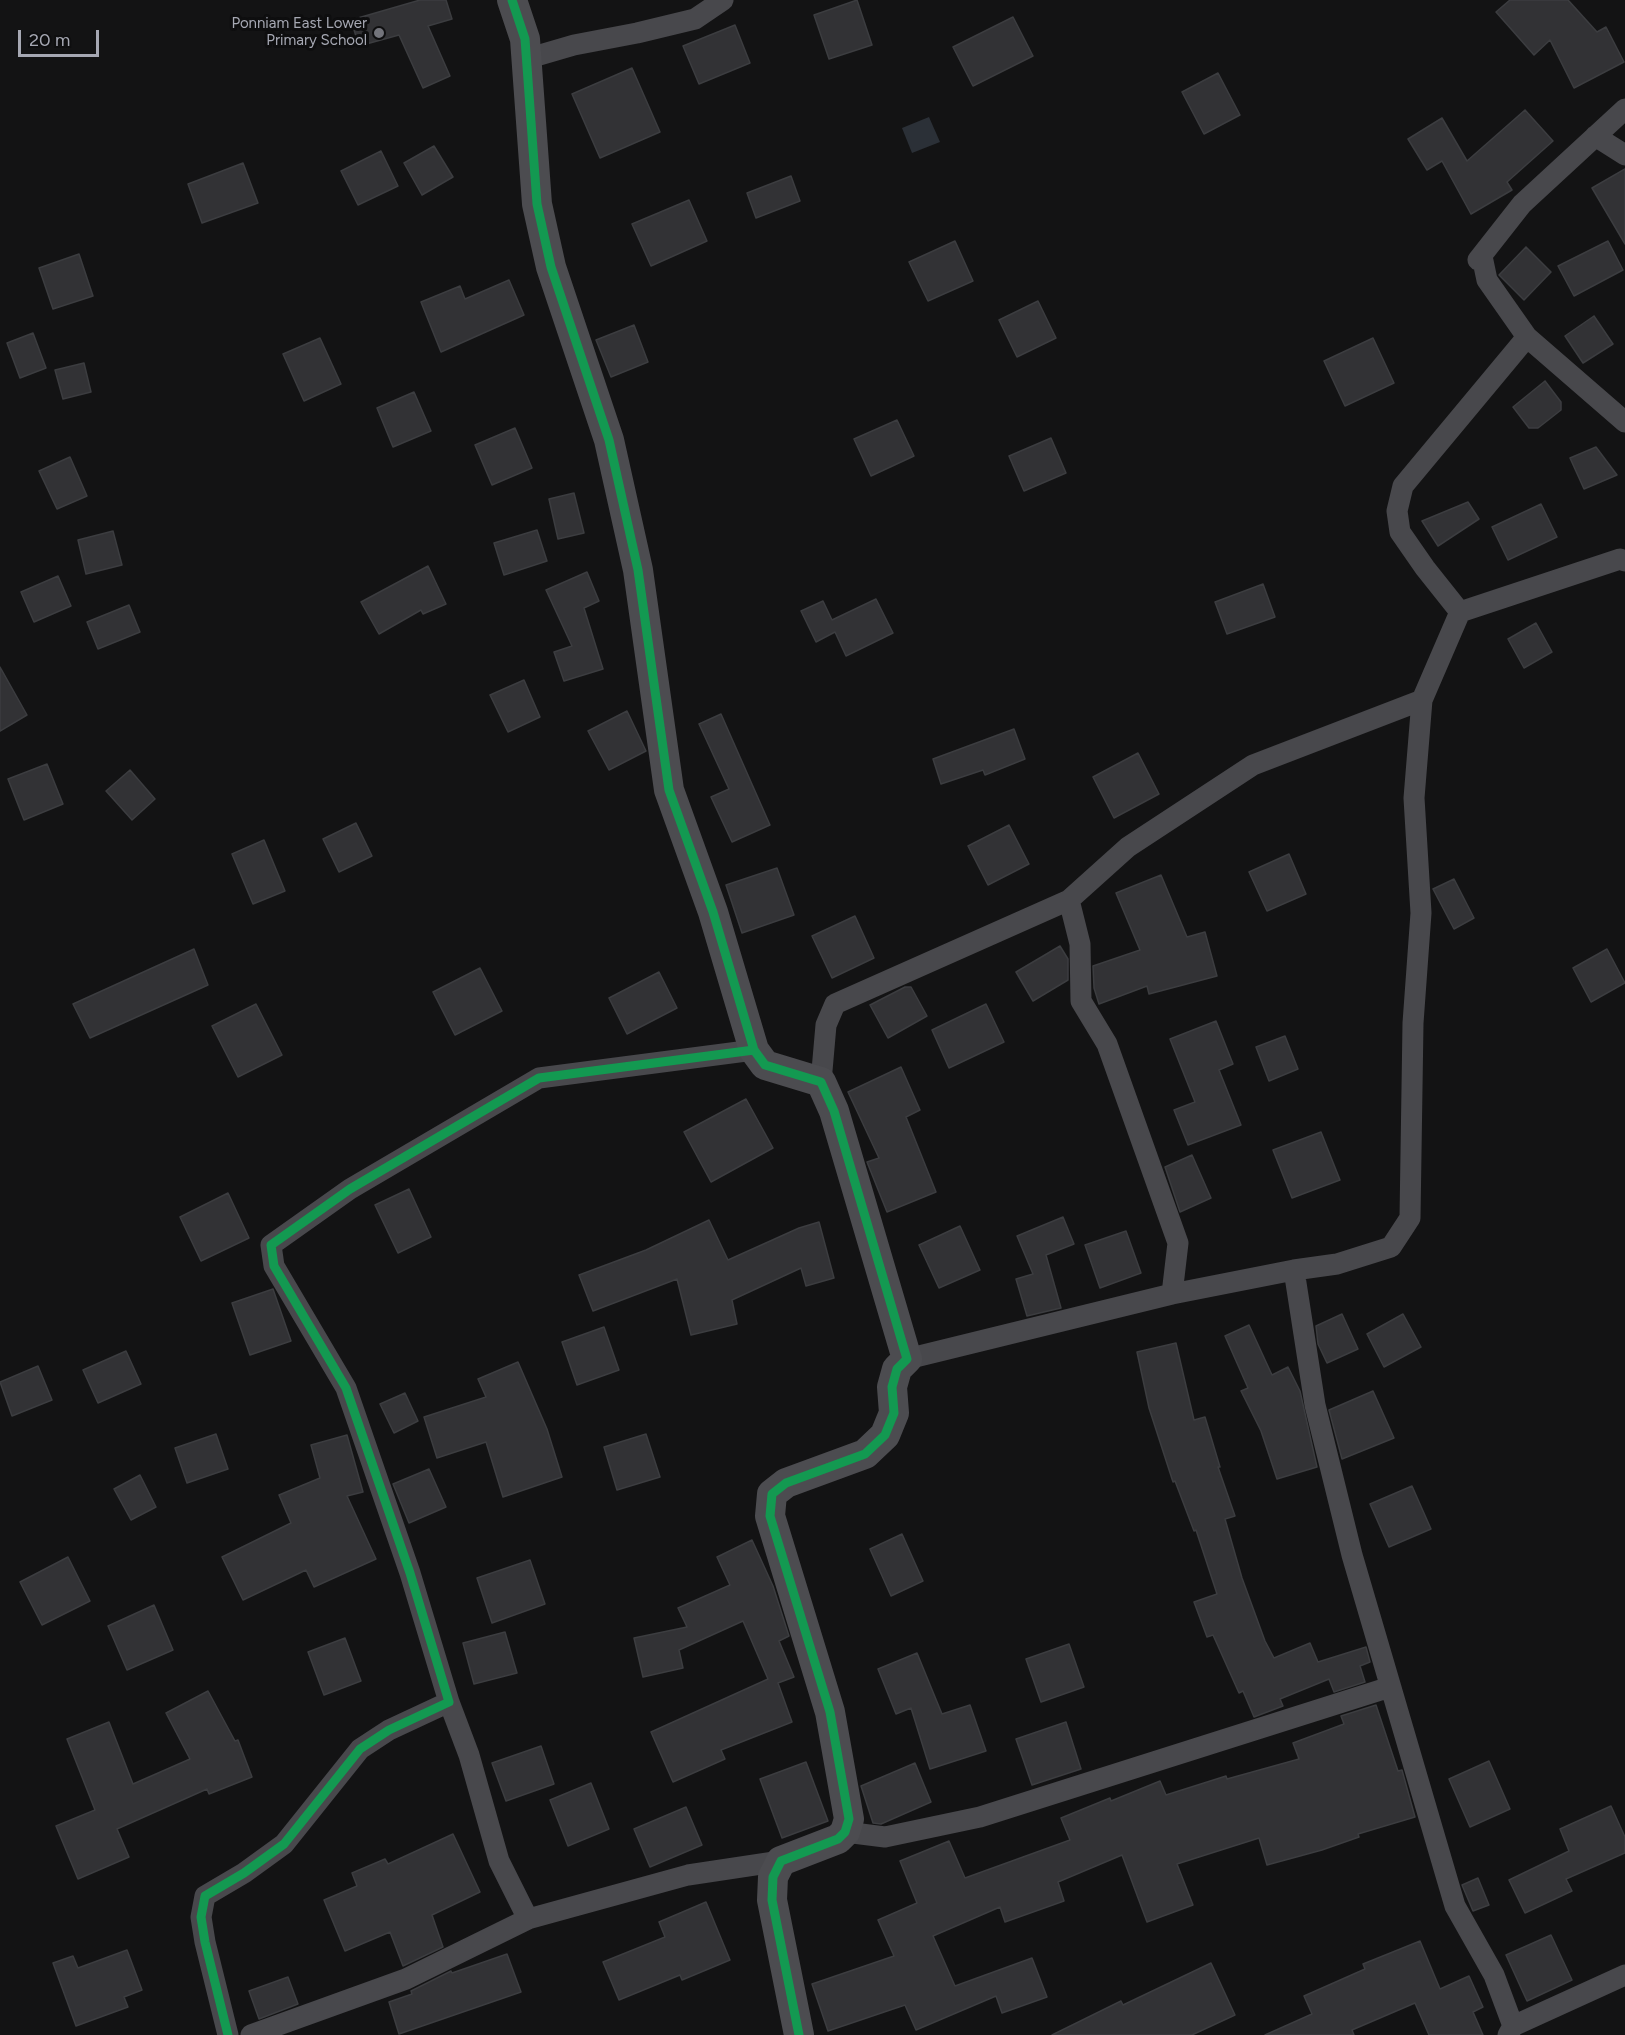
<!DOCTYPE html>
<style>
body{margin:0}
#map{position:relative;width:1625px;height:2035px;overflow:hidden;background:#131314;font-family:Figtree,sans-serif}
canvas{display:block}
.scale{position:absolute;left:18px;top:30px;width:81px;height:27px;box-sizing:border-box;border:3px solid #a6a8b3;border-top:0;padding-left:8px;font-size:18px;line-height:21px;white-space:nowrap;color:#a6a8b3;-webkit-text-stroke:4px #0e0e0f;paint-order:stroke}
</style>
<div id="map">
<canvas width="1625" height="2035"></canvas>
<div class="scale">20 m</div>
</div>
<script>
const c = document.querySelector('canvas').getContext('2d');
c.lineJoin = 'round';
function paint(path, color) { c.fillStyle = color; c.fill(path, 'evenodd'); }
const shape = rows => new Path2D(rows.map(r => 'M' + r).join(''));
function strokePath(path, color, width, dash) { c.strokeStyle = color; c.lineWidth = width; c.lineCap = dash ? 'butt' : 'round'; c.setLineDash(dash || []); c.stroke(path); }
function label(font, color, halo, rows, align = 'center') {
  c.font = font + ' Figtree,sans-serif'; c.lineWidth = 6; c.setLineDash([]); c.textBaseline = 'middle'; c.strokeStyle = halo; c.fillStyle = color; for (const [text, x, y, turn = 0] of rows) {
    c.save(); c.translate(x, y); c.rotate((+turn || 0) * Math.PI / 180); c.textAlign = isNaN(turn) ? turn : align; if (halo) c.strokeText(text, 0, 0); c.fillText(text, 0, 0); c.restore();
  }
}
const water = shape([
 [929,117,940,142,912,153,902,128]
]);
const building = shape([
 [420,0,446,0,452,19,428,26,450,76,423,88,399,35,359,46,351,20,420,0],
 [857,0,872,45,829,59,814,15,857,0],
 [1510,0,1568,0,1597,32,1606,27,1624,62,1574,88,1550,40,1534,55,1496,12,1510,0],
 [1013,17,1033,56,973,86,953,47,1013,17],
 [735,25,750,63,699,84,683,46,735,25],
 [632,68,660,132,600,158,572,94,632,68],
 [1218,73,1240,115,1204,134,1182,92,1218,73],
 [1525,110,1553,141,1507,182,1512,190,1471,214,1442,161,1427,170,1408,139,1442,118,1467,161,1525,110],
 [434,146,453,177,422,195,404,163,434,146],
 [381,151,398,186,358,205,341,171,381,151],
 [243,163,258,203,202,223,188,184,243,163],
 [1625,169,1625,244,1592,188,1625,169],
 [791,176,800,201,756,218,747,193,791,176],
 [689,200,707,241,651,266,632,224,689,200],
 [955,241,973,281,928,301,909,262,955,241],
 [1608,241,1623,270,1574,296,1558,266,1608,241],
 [1526,247,1551,272,1524,300,1499,275,1526,247],
 [79,254,93,296,53,309,39,268,79,254],
 [509,280,524,315,441,352,421,302,460,286,465,299,509,280],
 [1038,301,1056,338,1017,357,999,320,1038,301],
 [1594,316,1613,344,1583,363,1565,336,1594,316],
 [634,325,648,362,611,377,596,340,634,325],
 [33,333,46,368,20,378,7,343,33,333],
 [320,338,341,384,304,401,283,354,320,338],
 [1373,338,1394,383,1345,406,1324,361,1373,338],
 [84,363,91,392,63,399,55,370,84,363],
 [1545,381,1561,402,1561,410,1538,428,1529,428,1513,407,1545,381],
 [414,392,431,431,393,447,377,408,414,392],
 [897,420,914,456,871,476,854,439,897,420],
 [515,428,532,468,492,485,475,445,515,428],
 [1051,438,1066,473,1024,491,1009,456,1051,438],
 [1596,447,1617,475,1584,489,1570,458,1596,447],
 [70,457,87,496,57,509,39,471,70,457],
 [574,493,584,533,558,539,549,499,574,493],
 [1468,502,1479,519,1438,546,1422,521,1468,502],
 [1541,504,1557,537,1508,560,1492,527,1541,504],
 [537,530,547,561,504,575,494,543,537,530],
 [113,531,122,565,86,574,78,540,113,531],
 [428,566,446,604,423,614,421,610,379,634,361,602,428,566],
 [587,572,599,601,584,608,603,669,564,681,554,652,572,646,546,590,587,572],
 [58,576,71,606,34,622,21,592,58,576],
 [1263,584,1275,617,1227,634,1215,602,1263,584],
 [876,599,893,633,846,656,835,632,816,642,801,611,823,601,832,620,876,599],
 [129,605,140,632,98,649,87,622,129,605],
 [1536,623,1552,652,1524,668,1508,639,1536,623],
 [0,667,27,715,0,731,0,667],
 [524,680,540,717,508,732,490,695,524,680],
 [627,711,646,751,609,770,588,731,627,711],
 [721,714,770,825,732,842,711,797,729,789,699,724,721,714],
 [1014,729,1025,759,985,775,983,770,941,784,933,759,1014,729],
 [1138,753,1159,794,1114,818,1093,777,1138,753],
 [47,764,63,804,24,820,8,779,47,764],
 [130,770,155,799,132,820,106,791,130,770],
 [356,823,372,856,339,872,323,839,356,823],
 [1009,825,1029,864,988,885,968,846,1009,825],
 [264,840,285,891,253,904,232,854,264,840],
 [1289,854,1306,894,1267,911,1249,872,1289,854],
 [777,868,794,915,742,933,726,885,777,868],
 [1161,875,1187,937,1205,932,1217,976,1149,994,1147,986,1099,1004,1094,988,1093,966,1140,950,1116,893,1161,875],
 [1454,879,1474,918,1454,929,1433,889,1454,879],
 [855,916,874,958,832,978,812,936,855,916],
 [1060,946,1068,959,1068,980,1033,1001,1016,972,1060,946],
 [194,949,208,985,90,1038,73,1004,194,949],
 [1607,949,1625,983,1591,1002,1573,968,1607,949],
 [480,968,502,1011,455,1035,433,992,480,968],
 [659,972,677,1008,627,1034,609,998,659,972],
 [905,987,911,987,927,1016,888,1038,870,1005,905,987],
 [256,1004,282,1055,238,1077,212,1026,256,1004],
 [986,1004,1004,1042,949,1068,932,1030,986,1004],
 [1216,1021,1233,1064,1219,1070,1241,1125,1188,1145,1174,1110,1195,1102,1170,1039,1216,1021],
 [1285,1036,1298,1069,1269,1081,1256,1047,1285,1036],
 [901,1067,920,1110,906,1117,936,1192,887,1212,867,1162,879,1158,848,1092,901,1067],
 [746,1099,773,1148,711,1182,684,1132,746,1099],
 [1321,1132,1340,1180,1292,1198,1273,1150,1321,1132],
 [1192,1155,1211,1198,1180,1212,1165,1167,1192,1155],
 [409,1189,431,1237,398,1253,375,1205,409,1189],
 [228,1193,249,1238,201,1261,180,1217,228,1193],
 [1063,1217,1074,1244,1046,1255,1061,1308,1027,1316,1016,1279,1033,1274,1017,1236,1063,1217],
 [709,1220,728,1260,799,1228,819,1222,834,1278,806,1286,801,1268,732,1300,737,1324,691,1335,677,1279,593,1311,579,1275,646,1250,709,1220],
 [960,1226,980,1270,939,1288,919,1245,960,1226],
 [1126,1231,1141,1273,1100,1288,1085,1245,1126,1231],
 [273,1289,291,1341,250,1355,232,1303,273,1289],
 [1342,1314,1358,1349,1327,1363,1318,1344,1316,1326,1342,1314],
 [1403,1314,1421,1347,1384,1367,1367,1334,1403,1314],
 [1249,1325,1272,1375,1288,1367,1300,1391,1317,1467,1277,1479,1261,1431,1241,1391,1248,1388,1225,1336,1249,1325],
 [604,1327,619,1370,577,1385,562,1342,604,1327],
 [1176,1343,1194,1420,1205,1417,1220,1467,1218,1467,1235,1516,1225,1519,1242,1578,1265,1641,1274,1658,1310,1643,1318,1662,1366,1647,1370,1662,1360,1666,1365,1682,1334,1692,1329,1679,1280,1699,1283,1706,1254,1717,1243,1691,1239,1693,1213,1635,1207,1637,1194,1602,1217,1594,1196,1530,1194,1531,1175,1481,1173,1482,1149,1408,1137,1352,1176,1343],
 [126,1351,141,1384,98,1403,83,1370,126,1351],
 [518,1362,547,1429,562,1477,503,1497,486,1442,437,1458,424,1417,486,1397,478,1379,518,1362],
 [38,1366,52,1400,12,1416,0,1382,38,1366],
 [1373,1391,1394,1438,1342,1459,1329,1410,1373,1391],
 [405,1393,418,1421,394,1433,380,1404,405,1393],
 [216,1434,228,1469,187,1483,175,1448,216,1434],
 [646,1434,660,1477,617,1490,604,1447,646,1434],
 [347,1435,363,1492,347,1496,376,1559,314,1587,306,1570,243,1600,222,1557,291,1523,279,1495,320,1478,311,1445,347,1435],
 [429,1469,446,1507,409,1523,393,1484,429,1469],
 [140,1475,156,1507,131,1520,114,1489,140,1475],
 [1412,1486,1431,1529,1389,1547,1370,1504,1412,1486],
 [902,1534,923,1581,891,1596,870,1549,902,1534],
 [752,1540,773,1586,789,1636,779,1641,794,1677,778,1683,792,1722,721,1750,725,1759,673,1782,651,1732,768,1679,743,1621,679,1650,683,1668,643,1677,634,1638,687,1627,678,1608,730,1585,717,1557,752,1540],
 [68,1557,90,1601,42,1625,20,1582,68,1557],
 [530,1560,545,1604,492,1623,477,1578,530,1560],
 [154,1605,173,1650,127,1670,108,1626,154,1605],
 [505,1632,517,1673,474,1684,463,1643,505,1632],
 [345,1638,361,1681,324,1695,308,1652,345,1638],
 [1069,1644,1084,1687,1041,1702,1026,1659,1069,1644],
 [917,1653,942,1714,970,1705,986,1751,930,1769,911,1708,896,1714,878,1669,917,1653],
 [208,1691,235,1741,238,1740,252,1777,209,1794,207,1789,117,1829,129,1857,78,1879,56,1826,95,1810,67,1739,109,1722,133,1784,190,1759,166,1713,208,1691],
 [1376,1705,1398,1771,1402,1770,1415,1817,1358,1834,1359,1837,1322,1850,1267,1865,1259,1838,1177,1864,1193,1905,1147,1922,1122,1855,1058,1882,1064,1901,1005,1922,1000,1907,933,1936,955,1986,1032,1958,1047,1997,1002,2013,996,1996,916,2030,905,2005,828,2031,812,1984,894,1956,878,1920,917,1903,900,1861,949,1841,965,1878,1070,1840,1061,1818,1110,1798,1111,1801,1160,1781,1166,1795,1226,1776,1227,1779,1299,1759,1293,1743,1344,1724,1341,1716,1376,1705],
 [1066,1722,1081,1769,1032,1785,1016,1739,1066,1722],
 [541,1746,554,1784,506,1801,492,1763,541,1746],
 [1489,1761,1510,1809,1470,1827,1449,1779,1489,1761],
 [806,1762,828,1821,782,1838,760,1779,806,1762],
 [915,1763,931,1802,881,1824,873,1823,861,1786,915,1763],
 [591,1783,609,1829,568,1846,550,1800,591,1783],
 [1611,1806,1625,1837,1625,1853,1566,1879,1572,1891,1525,1913,1509,1880,1569,1851,1560,1829,1611,1806],
 [686,1807,702,1845,650,1867,634,1829,686,1807],
 [453,1834,480,1892,432,1915,443,1947,403,1966,390,1932,345,1951,324,1900,357,1886,352,1873,385,1859,388,1864,453,1834],
 [1478,1878,1489,1905,1473,1911,1462,1885,1478,1878],
 [706,1902,730,1960,682,1980,680,1975,619,2000,603,1962,665,1937,659,1922,706,1902],
 [1551,1935,1572,1980,1527,2001,1506,1955,1551,1935],
 [1420,1941,1440,1989,1469,1976,1483,2007,1473,2012,1483,2035,1429,2035,1415,2003,1352,2030,1354,2035,1265,2035,1312,2014,1304,1996,1365,1969,1363,1964,1420,1941],
 [127,1950,142,1990,124,1997,128,2007,76,2026,53,1963,73,1956,78,1968,127,1950],
 [507,1954,521,1992,399,2034,389,2002,412,1994,411,1991,451,1971,452,1973,507,1954],
 [1211,1963,1235,2015,1192,2035,1052,2035,1121,2001,1123,2005,1211,1963],
 [288,1977,298,2004,259,2019,249,1991,288,1977]
]);
const street = shape([
 [526,59,574,45,637,33,695,19,723,0],
 [1595,136,1625,155],
 [1527,337,1625,422],
 [1460,612,1425,568,1400,532,1397,511,1403,486,1527,337,1487,280,1483,261,1478,260,1522,204,1625,109],
 [821,1082,826,1025,835,1004,1069,900,1128,847,1253,765,1422,700],
 [1294,1270,1337,1264,1391,1247,1410,1218,1413,1023,1421,913,1414,798,1422,700,1460,612,1620,559,1625,561],
 [1172,1294,1294,1270,1315,1405,1352,1555,1455,1906,1494,1975,1513,2026,1508,2035],
 [907,1359,1172,1294,1178,1243,1107,1044,1081,1001,1080,944,1069,900],
 [449,1702,469,1755,499,1861,528,1919],
 [845,1832,885,1837,980,1817,1390,1687],
 [1513,2026,1625,1975],
 [228,2035,205,1942,201,1917,205,1896,244,1873,284,1844,360,1749,389,1730,449,1702,410,1573,346,1388,274,1266,271,1245,350,1189,539,1078,754,1050],
 [251,2035,406,1979,528,1919,688,1875,781,1861]
]);
const secondary = shape([
 [512,0,525,39,537,204,551,267,609,440,638,570,669,790,713,912,754,1050,765,1065,821,1082,834,1111,907,1359,897,1369,892,1387,894,1413,885,1435,865,1454,786,1483,772,1494,770,1516,830,1712,849,1819,845,1832,838,1839,781,1861,773,1877,772,1900,799,2035]
]);
const cycleway = shape([
 [512,0,525,39,537,204,551,267,609,440,638,570,669,790,713,912,754,1050,765,1065,821,1082,834,1111,907,1359,897,1369,892,1387,894,1413,885,1435,865,1454,786,1483,772,1494,770,1516,830,1712,849,1819,845,1832,838,1839,781,1861,773,1877,772,1900,799,2035],
 [228,2035,205,1942,201,1917,205,1896,244,1873,284,1844,360,1749,389,1730,449,1702,410,1573,346,1388,274,1266,271,1245,350,1189,539,1078,754,1050]
]);
const markers = [
 [379,33,6,"#73747b"]
];
const poiNames = [
 ["Ponniam East Lower",367,24],
 ["Primary School",367,41]
];
paint(water, '#2b3037');
paint(building, '#323235');
strokePath(building, '#3c3d40', 1.5);
strokePath(street, '#48484c', 21);
strokePath(secondary, '#4c4c50', 30);
strokePath(cycleway, '#139951', 9);
for (const [x, y, r, color] of markers) { const dot = new Path2D(); dot.arc(x, y, r, 0, 2 * Math.PI); c.fillStyle = color; c.fill(dot); strokePath(dot, '#0e0e0f', 2); }
label('15px', '#a6a8b3', '#0e0e0f', poiNames, 'right');
</script>
